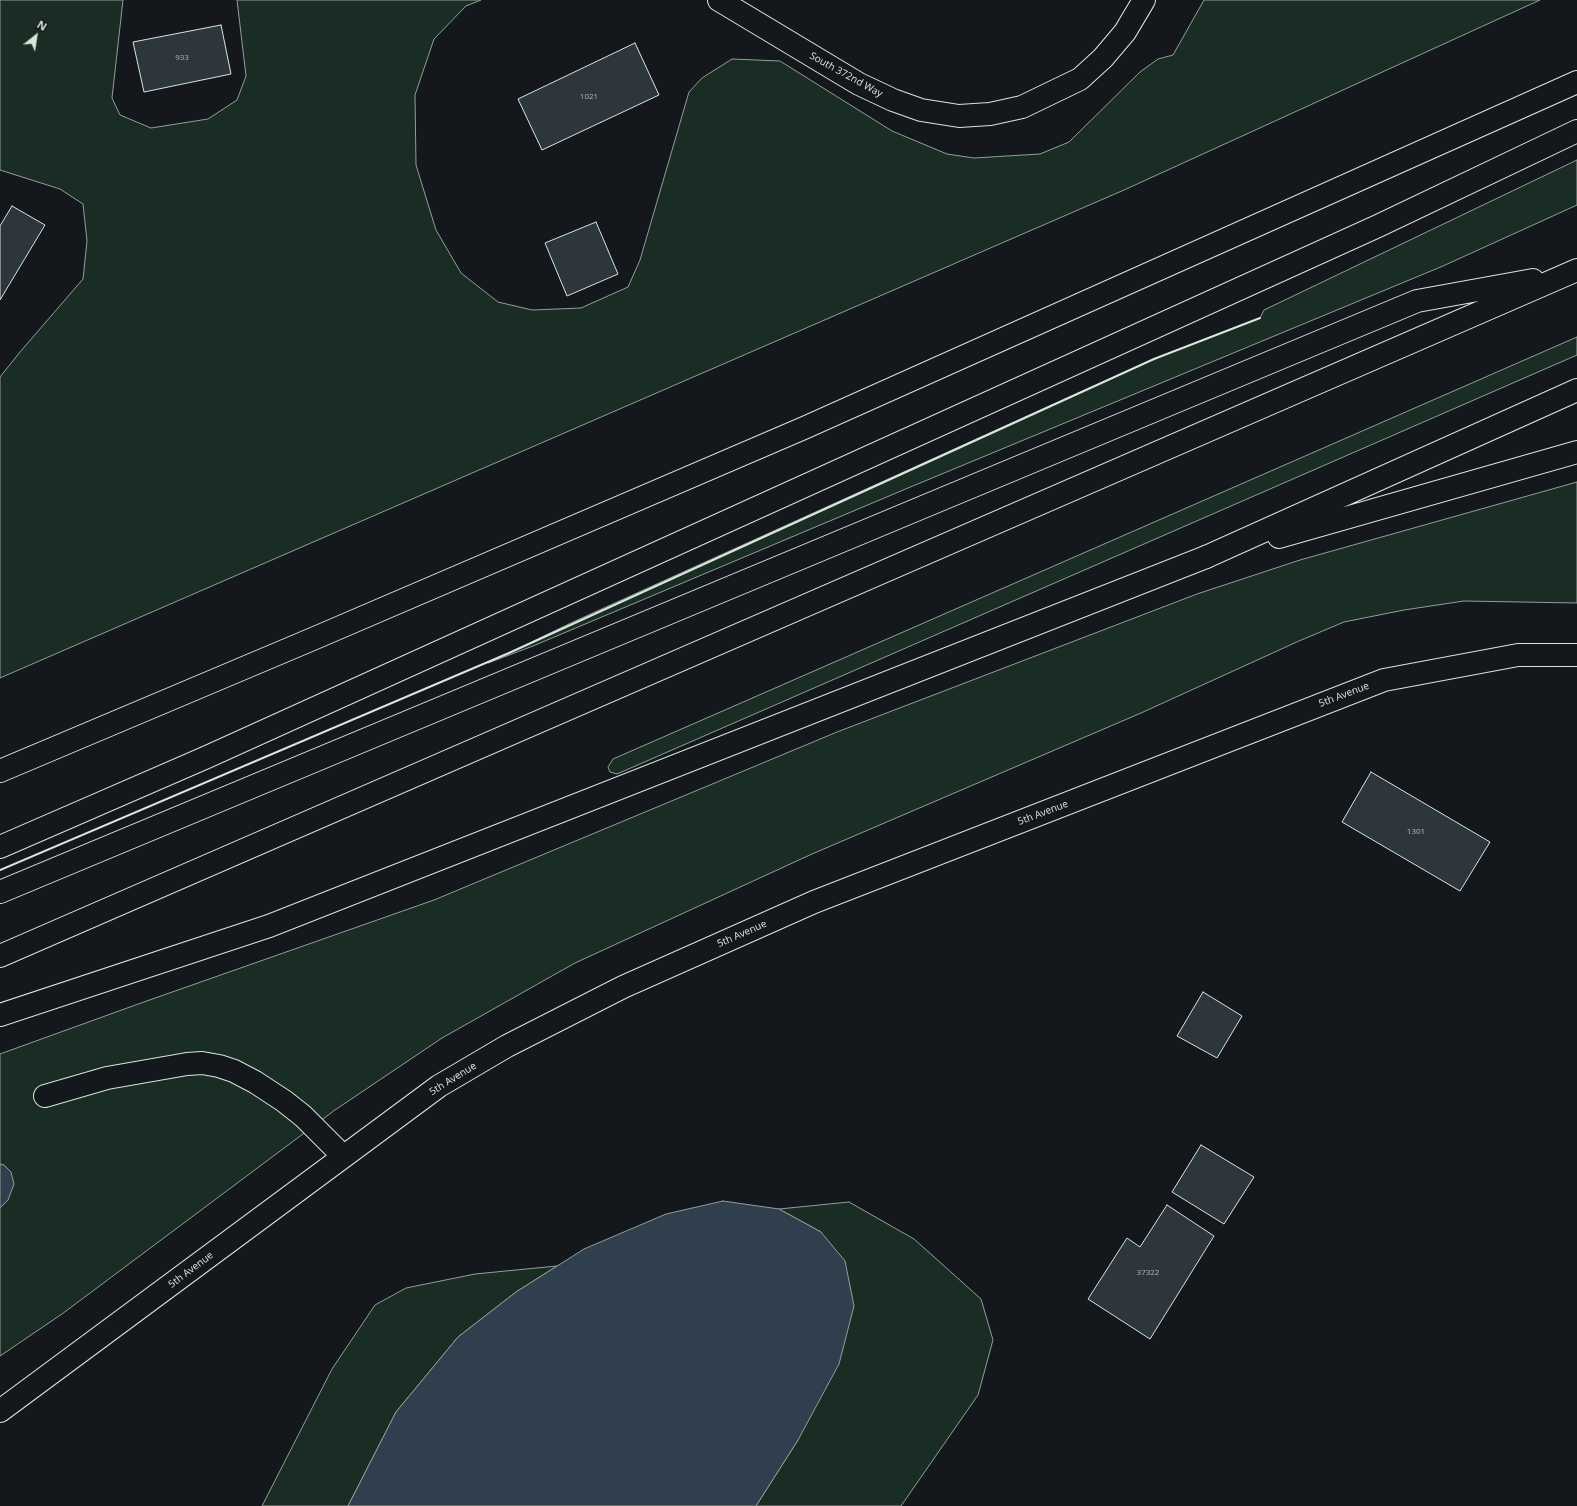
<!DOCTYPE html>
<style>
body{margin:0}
#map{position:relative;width:1577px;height:1506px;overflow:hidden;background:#14181c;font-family:"Open Sans",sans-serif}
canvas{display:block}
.north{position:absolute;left:16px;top:16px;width:40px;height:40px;-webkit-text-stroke:3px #14181c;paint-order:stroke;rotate:30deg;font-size:11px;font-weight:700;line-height:16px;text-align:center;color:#d8e6dc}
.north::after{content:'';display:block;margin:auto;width:14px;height:18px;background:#d8e6dc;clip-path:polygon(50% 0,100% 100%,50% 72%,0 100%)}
</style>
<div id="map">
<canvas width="1577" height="1506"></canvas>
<div class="north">N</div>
</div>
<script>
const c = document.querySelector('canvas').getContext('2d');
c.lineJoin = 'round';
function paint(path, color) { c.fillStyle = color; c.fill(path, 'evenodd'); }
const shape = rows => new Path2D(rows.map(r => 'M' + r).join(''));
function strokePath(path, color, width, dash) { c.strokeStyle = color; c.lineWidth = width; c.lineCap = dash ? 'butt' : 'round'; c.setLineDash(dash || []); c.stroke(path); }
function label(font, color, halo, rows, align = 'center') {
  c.font = font + ' "Open Sans",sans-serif'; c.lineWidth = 3; c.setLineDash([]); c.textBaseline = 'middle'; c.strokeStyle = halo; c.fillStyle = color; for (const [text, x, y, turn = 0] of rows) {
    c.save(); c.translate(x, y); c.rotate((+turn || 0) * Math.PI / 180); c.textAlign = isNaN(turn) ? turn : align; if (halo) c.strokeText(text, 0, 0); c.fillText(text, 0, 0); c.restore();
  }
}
const green = shape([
 [0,0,123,0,112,98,120,115,151,128,208,119,237,100,246,76,237,0,481,0,466,6,434,39,415,95,416,165,436,230,461,273,498,302,532,310,581,308,628,287,640,260,689,92,702,78,732,59,780,61,892,131,947,154,974,158,1040,154,1069,142,1140,72,1158,59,1173,55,1204,0,1540,0,1124,190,0,678,0,377,20,352,83,279,87,241,83,204,60,189,0,170,0,0],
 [1577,160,1577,205,1443,266,908,488,533,646,488,663,573,622,1025,417,1154,359,1260,318,1264,310,1577,160],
 [1577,337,1577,355,617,774,610,772,608,767,613,759,1577,337],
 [1577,482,1577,603,1464,601,1404,610,1344,622,1299,641,1141,713,812,854,575,963,442,1038,335,1110,62,1314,0,1356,0,1054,141,1003,434,900,837,732,1197,594,1300,560,1577,482],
 [849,1202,914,1239,981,1299,993,1340,978,1395,901,1506,756,1506,798,1440,821,1232,779,1209,849,1202],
 [557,1266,516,1292,458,1337,396,1412,348,1506,262,1506,332,1369,375,1305,406,1288,475,1274,557,1266]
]);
const water = shape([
 [0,1164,4,1165,11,1172,14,1184,8,1200,0,1208,0,1164],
 [723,1201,779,1209,821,1232,845,1261,854,1306,839,1364,798,1440,756,1506,348,1506,396,1412,458,1337,516,1292,584,1249,666,1214,723,1201]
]);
const building = shape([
 [221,25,231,74,144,92,133,42,221,25],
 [635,43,659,95,542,150,518,99,635,43],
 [12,206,45,225,0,300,0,226,12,206],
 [596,222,618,274,567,296,545,243,596,222],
 [1371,772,1490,842,1460,891,1342,822,1371,772],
 [1203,992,1242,1016,1217,1058,1177,1036,1203,992],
 [1201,1145,1254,1177,1224,1224,1172,1192,1201,1145],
 [1167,1205,1214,1236,1150,1339,1088,1299,1127,1238,1140,1247,1167,1205]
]);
const minor = shape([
 [719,0,859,84,893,100,921,110,959,116,990,114,1022,107,1080,79,1103,58,1125,32,1144,0],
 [1279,537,1577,452],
 [1206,557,1577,390],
 [45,1096,107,1078,187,1064,202,1063,219,1066,234,1071,255,1082,284,1101,303,1116,343,1156],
 [0,1411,439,1086,507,1046,623,987,814,902,1384,680,1518,655,1577,655]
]);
const highway = shape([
 [0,771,315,638,804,428,1577,82],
 [0,847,207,757,1378,226,1577,131],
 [0,892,1417,301,1533,280],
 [0,956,1577,270],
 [0,1015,269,926,1206,557]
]);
const wall = shape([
 [0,870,509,653,1154,359,1260,318]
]);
const numberNames = [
 ["933",182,58],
 ["1021",589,97],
 ["1301",1416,832],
 ["37322",1148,1273]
];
const streetNames = [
 ["South 372nd Way",846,75,29],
 ["5th Avenue",1344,695,-21],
 ["5th Avenue",1043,813,-21],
 ["5th Avenue",742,934,-24],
 ["5th Avenue",453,1079,-32],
 ["5th Avenue",191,1270,-37]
];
paint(green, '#1a2d24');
strokePath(green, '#939e99', 1);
paint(water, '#2f3f4d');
strokePath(water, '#939e99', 1);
paint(building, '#2c363c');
strokePath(building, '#d8e6dc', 1);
strokePath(minor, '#d8e6dc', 24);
strokePath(highway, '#d8e6dc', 24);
strokePath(minor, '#14181c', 22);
strokePath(highway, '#14181c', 22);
strokePath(wall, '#d8e6dc', 2);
label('8px', '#adbab4', null, numberNames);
label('10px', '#d8e6dc', '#14181c', streetNames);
</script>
